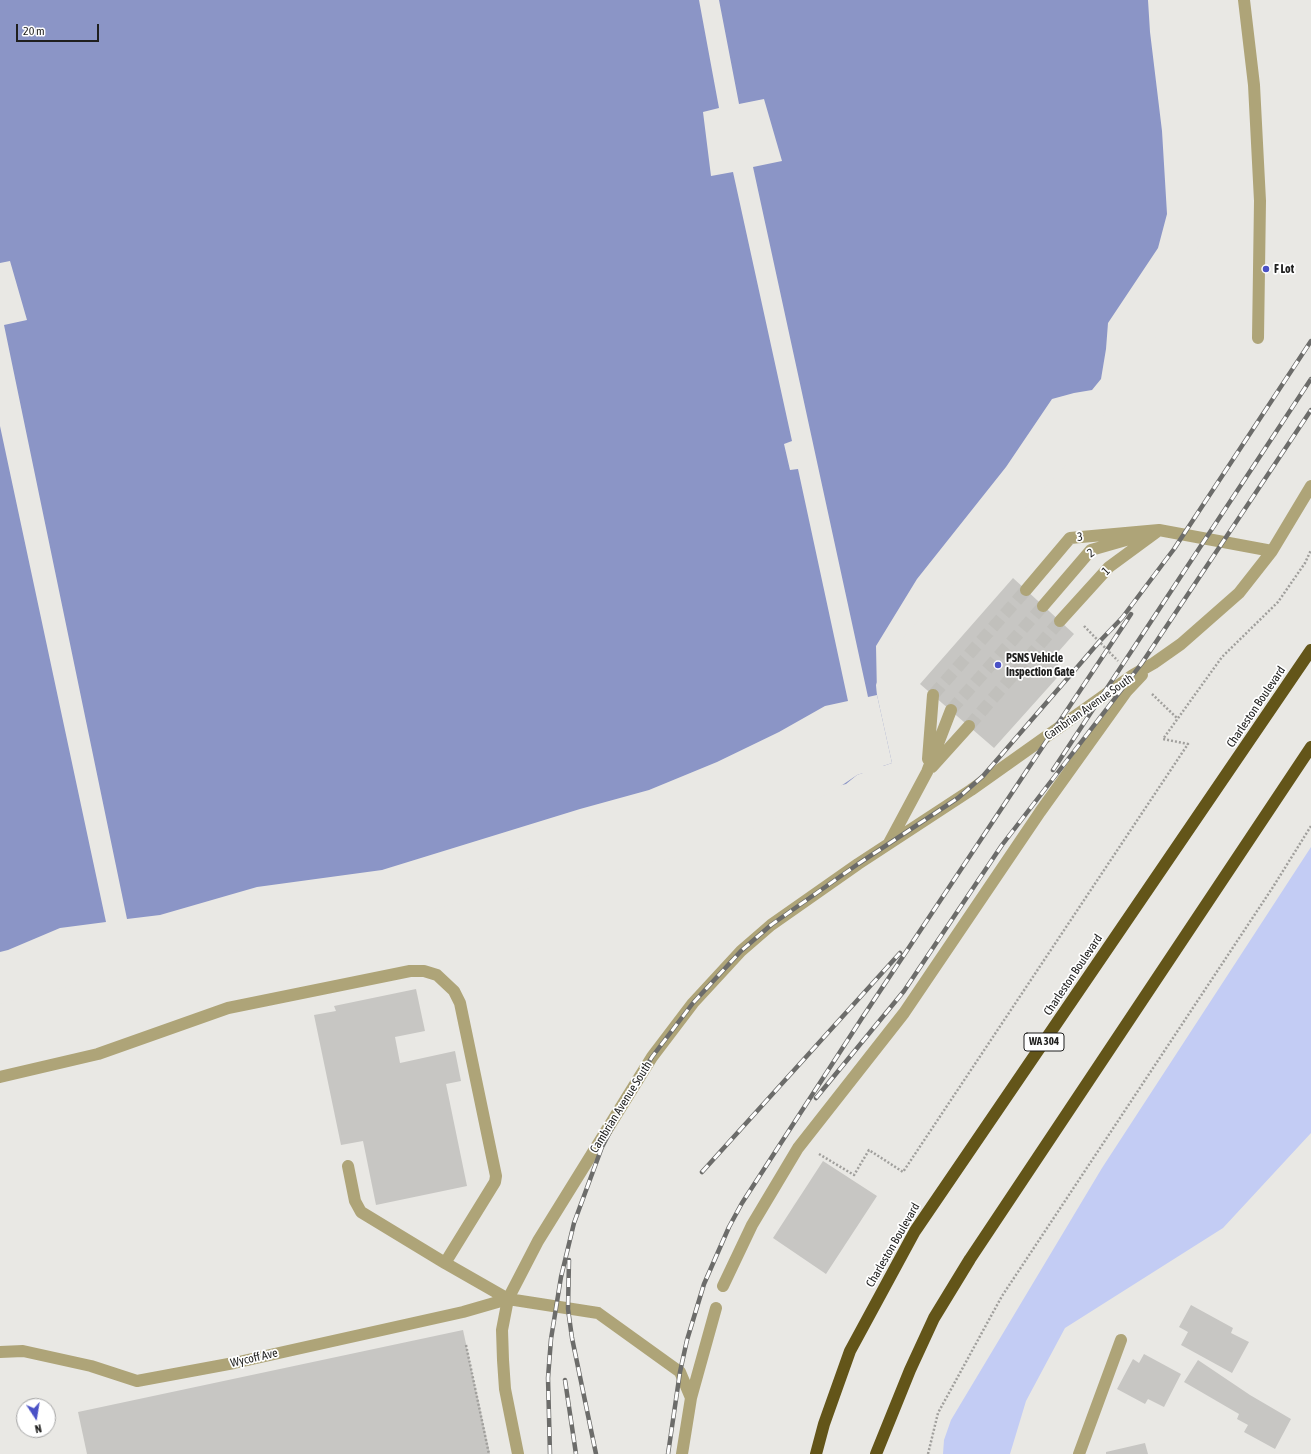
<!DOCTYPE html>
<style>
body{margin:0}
#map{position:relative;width:1311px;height:1454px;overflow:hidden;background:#e9e8e4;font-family:"Asap Condensed",sans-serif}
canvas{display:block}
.north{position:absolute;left:16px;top:1398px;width:40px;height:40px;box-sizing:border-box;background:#fff;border:1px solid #a5a5a5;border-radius:50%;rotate:168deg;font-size:11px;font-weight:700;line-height:16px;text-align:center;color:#1f1f1e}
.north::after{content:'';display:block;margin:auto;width:14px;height:18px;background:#4a51c6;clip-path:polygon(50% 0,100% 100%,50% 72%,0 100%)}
.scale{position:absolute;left:16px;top:24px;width:83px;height:18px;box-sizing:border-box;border:2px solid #1f1f1e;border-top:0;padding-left:5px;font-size:12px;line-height:14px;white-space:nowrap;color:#1f1f1e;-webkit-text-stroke:3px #fff;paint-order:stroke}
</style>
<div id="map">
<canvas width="1311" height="1454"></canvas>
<div class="north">N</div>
<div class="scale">20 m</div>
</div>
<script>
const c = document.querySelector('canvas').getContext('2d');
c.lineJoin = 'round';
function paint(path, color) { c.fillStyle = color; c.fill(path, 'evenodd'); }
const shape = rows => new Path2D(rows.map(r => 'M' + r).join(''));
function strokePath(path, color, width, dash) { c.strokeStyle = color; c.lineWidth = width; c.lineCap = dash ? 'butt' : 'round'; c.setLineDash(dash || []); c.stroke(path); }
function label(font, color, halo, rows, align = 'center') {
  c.font = font + ' "Asap Condensed",sans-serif'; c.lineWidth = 3.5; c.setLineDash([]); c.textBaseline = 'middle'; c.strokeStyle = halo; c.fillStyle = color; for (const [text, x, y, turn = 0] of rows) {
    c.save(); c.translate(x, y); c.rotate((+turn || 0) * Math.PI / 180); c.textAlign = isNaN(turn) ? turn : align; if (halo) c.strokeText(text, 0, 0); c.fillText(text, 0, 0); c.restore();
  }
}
const green = shape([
 [1311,847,1311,1133,1223,1228,1065,1328,1026,1401,1010,1454,943,1454,944,1440,951,1420,1102,1168]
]);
const water = shape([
 [0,0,1182,0,1181,297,889,649,876,685,877,695,892,763,857,775,846,784,0,1002]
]);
const pier = shape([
 [699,0,719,0,739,104,764,99,782,161,753,167,868,697,877,695,876,646,917,579,1006,467,1052,399,1074,393,1092,390,1101,379,1106,349,1108,323,1158,248,1167,214,1162,131,1150,32,1148,0,1184,0,1202,234,1183,298,1076,455,891,650,884,667,877,695,892,763,883,766,884,768,864,775,863,773,857,775,832,792,704,851,61,988,0,1004,0,952,8,950,60,928,106,922,0,426,0,263,10,261,27,320,4,325,127,919,160,915,257,887,382,870,580,809,649,790,717,762,779,732,825,706,848,701,798,469,790,470,784,444,792,441,733,172,711,176,703,112,719,108]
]);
const building = shape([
 [1013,578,1074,634,1052,659,1064,670,994,748,920,684],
 [416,989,425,1031,395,1037,400,1063,455,1051,461,1081,446,1084,467,1186,376,1205,363,1141,341,1145,314,1015,336,1011,334,1006],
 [823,1161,877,1196,826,1274,773,1238],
 [1191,1305,1233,1328,1231,1333,1249,1342,1232,1373,1181,1345,1188,1332,1179,1327],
 [463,1330,490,1454,87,1454,78,1412],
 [1144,1354,1181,1374,1164,1407,1148,1399,1145,1404,1117,1389,1133,1359,1139,1363],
 [1198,1360,1250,1395,1291,1419,1275,1449,1244,1432,1248,1425,1237,1419,1239,1414,1184,1382],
 [1145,1443,1148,1454,1106,1454,1106,1452]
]);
const minorTunnel = shape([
 [933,695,1026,590],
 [951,710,1043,606],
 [969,726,1060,621]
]);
const path = shape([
 [1084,626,1118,661],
 [1152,694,1178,719],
 [819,1154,854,1175,869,1150,903,1172,1188,744,1163,739,1222,657,1278,602,1305,563,1311,550],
 [466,1345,489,1454],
 [928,1454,938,1413,1002,1296,1273,887,1311,826]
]);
const minor = shape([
 [1244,0,1254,85,1260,201,1258,338],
 [1026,590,1070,538,1159,530,1272,551],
 [1043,606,1091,550,1133,538],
 [1060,621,1109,567,1158,531],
 [928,759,933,695],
 [932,767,969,726],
 [889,843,927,772,951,710],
 [0,1077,98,1054,228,1008,410,971,424,971,437,975,454,991,460,1003,496,1176,495,1182,445,1263,508,1299,598,1313,680,1372,691,1398,682,1454],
 [348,1166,355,1201,361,1212,445,1263],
 [723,1286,752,1225,798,1148,904,1013,1040,812,1126,692,1142,675],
 [0,1352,23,1351,91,1366,137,1381,234,1363,463,1312,508,1299],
 [691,1398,716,1308],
 [518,1454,505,1389,503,1360,502,1330,508,1299,538,1241,652,1057,693,1003,741,951,771,925,858,864,971,790,1133,675,1154,663,1181,644,1239,593,1272,551,1311,486],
 [1079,1454,1121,1340]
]);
const highway = shape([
 [816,1454,824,1424,850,1351,915,1231,1311,650],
 [876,1454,910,1370,934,1318,970,1259,1311,747]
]);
const rail = shape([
 [1053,770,1311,379],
 [816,1098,904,991,1002,845,1142,663,1311,410],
 [702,1172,900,953],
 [569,1260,568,1309,572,1338,596,1454],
 [565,1380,576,1454],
 [550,1454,548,1378,551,1339,561,1277,574,1223,602,1147,631,1091,652,1057,693,1003,741,951,771,925,858,864,958,798,983,776,1099,642,1122,618,1174,549,1311,341],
 [668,1454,680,1372,687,1340,704,1284,729,1227,742,1203,862,1018,1131,614]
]);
const markers = [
 [1266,269,4,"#4a51c6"],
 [998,665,4,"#4a51c6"]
];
const shields = [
 [1044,1042,40]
];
const shieldNames = [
 ["WA 304",1044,1042]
];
const poiNames = [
 ["F Lot",1274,269],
 ["PSNS Vehicle",1006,658],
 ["Inspection Gate",1006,672]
];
const streetNames = [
 ["3",1080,537,-5],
 ["2",1091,553,-35],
 ["1",1106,571,-46],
 ["Cambrian Avenue South",1089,707,-35],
 ["Charleston Boulevard",1256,707,-56],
 ["Charleston Boulevard",1073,975,-56],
 ["Cambrian Avenue South",621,1107,-58],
 ["Charleston Boulevard",893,1245,-60],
 ["Wycoff Ave",254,1358,-13]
];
paint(green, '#c3ccf4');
paint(water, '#8b95c6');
paint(pier, '#e9e8e4');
paint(building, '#c7c6c3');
strokePath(minorTunnel, '#c1c0bc', 12, [12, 6]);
strokePath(path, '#a09f9c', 2.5, [2, 2]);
strokePath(minor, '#aea478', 12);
strokePath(highway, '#635519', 12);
strokePath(rail, '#6c6c6a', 4.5);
strokePath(rail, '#fff', 3, [9]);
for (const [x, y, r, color] of markers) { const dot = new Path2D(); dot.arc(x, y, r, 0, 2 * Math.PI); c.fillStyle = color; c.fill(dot); strokePath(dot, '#fff', 1.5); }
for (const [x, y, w] of shields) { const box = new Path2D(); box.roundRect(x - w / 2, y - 9, w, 18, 3); c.fillStyle = '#fff'; c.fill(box); strokePath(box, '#1f1f1e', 1); }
label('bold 11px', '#1f1f1e', null, shieldNames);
label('bold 12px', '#1f1f1e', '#fff', poiNames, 'left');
label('12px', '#1f1f1e', '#fff', streetNames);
</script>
